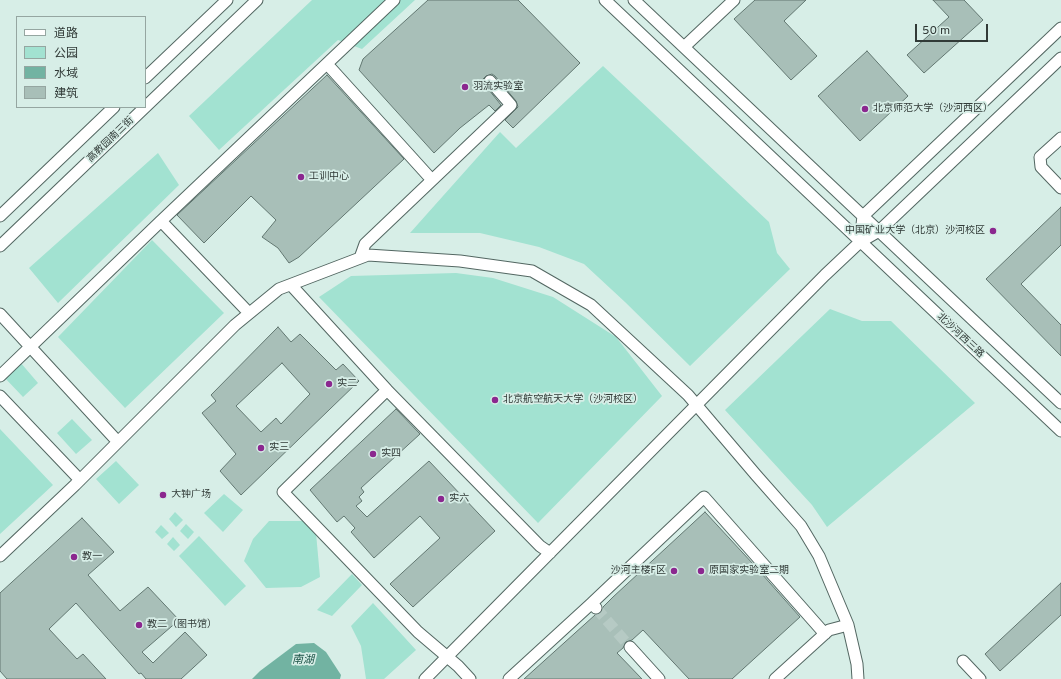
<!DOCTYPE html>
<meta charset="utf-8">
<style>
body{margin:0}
#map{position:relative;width:1061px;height:679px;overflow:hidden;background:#d7eee7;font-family:Overpass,"Noto Sans SC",sans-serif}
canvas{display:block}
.legend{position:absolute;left:16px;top:16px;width:130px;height:92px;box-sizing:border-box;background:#d7eee7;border:1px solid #95a6a1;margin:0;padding:5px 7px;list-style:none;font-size:12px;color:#313a37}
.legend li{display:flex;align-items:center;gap:8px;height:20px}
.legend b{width:20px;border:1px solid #95a6a1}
.scale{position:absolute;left:915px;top:24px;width:73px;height:18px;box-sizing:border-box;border:2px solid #313a37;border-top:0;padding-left:5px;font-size:12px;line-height:14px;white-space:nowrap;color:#313a37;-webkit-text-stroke:3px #d7eee7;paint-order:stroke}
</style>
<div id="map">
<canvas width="1061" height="679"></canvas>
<ul class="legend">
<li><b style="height:5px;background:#fff"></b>道路</li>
<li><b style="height:11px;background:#a2e2d1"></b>公园</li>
<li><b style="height:11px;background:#72b3a2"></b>水域</li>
<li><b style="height:11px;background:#a8bfb8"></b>建筑</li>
</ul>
<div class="scale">50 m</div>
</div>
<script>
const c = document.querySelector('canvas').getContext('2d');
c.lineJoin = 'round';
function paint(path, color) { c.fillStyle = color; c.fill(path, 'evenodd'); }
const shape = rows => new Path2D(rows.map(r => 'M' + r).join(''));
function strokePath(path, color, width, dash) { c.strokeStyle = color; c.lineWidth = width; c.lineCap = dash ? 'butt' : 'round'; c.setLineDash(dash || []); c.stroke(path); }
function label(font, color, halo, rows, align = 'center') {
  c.font = font + ' Overpass,"Noto Sans SC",sans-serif'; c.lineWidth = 3.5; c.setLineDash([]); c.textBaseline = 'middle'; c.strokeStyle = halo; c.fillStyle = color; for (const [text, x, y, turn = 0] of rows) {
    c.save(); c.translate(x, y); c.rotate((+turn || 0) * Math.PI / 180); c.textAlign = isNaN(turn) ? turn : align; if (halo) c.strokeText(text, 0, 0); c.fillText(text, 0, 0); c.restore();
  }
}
const green = shape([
 [312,0,415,0,362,49,338,40,219,150,189,116],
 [603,66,769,222,777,253,790,269,690,366,625,302,584,264,539,247,480,233,410,233,500,132,516,148],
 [158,153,179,185,58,303,29,268],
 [152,240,224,313,125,408,58,337],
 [456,273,493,278,553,297,616,337,662,396,538,523,319,297,351,276],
 [830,309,862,321,891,321,975,403,827,527,812,505,725,410],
 [20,362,38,383,23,397,4,377],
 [72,419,92,440,76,454,57,433],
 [0,429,53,485,0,534],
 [116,461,139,485,119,504,96,479],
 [224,494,243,510,223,532,204,513],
 [175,512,183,520,176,527,169,519],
 [269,521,307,521,316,533,320,577,301,587,266,588,244,561,253,539],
 [186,524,194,532,188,539,180,531],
 [161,525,169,533,162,539,155,532],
 [199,536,246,586,225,606,179,556],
 [173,537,180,545,174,551,167,544],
 [352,574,362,585,332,616,317,610],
 [373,603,416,650,384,679,366,679,361,646,351,626]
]);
const water = shape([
 [314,643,326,652,341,675,340,679,252,679,260,671,296,644]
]);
const building = shape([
 [428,0,518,0,580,63,513,128,505,120,518,107,516,101,495,76,492,74,486,76,483,79,485,85,501,105,495,111,489,105,460,128,434,153,359,70,363,59,428,0],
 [755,0,806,0,784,21,817,56,791,80,734,19,755,0],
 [933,0,964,0,983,20,924,73,907,55,949,17,933,0],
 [867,51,908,96,860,141,818,96,867,51],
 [327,75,404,159,299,257,289,263,278,248,262,237,276,220,251,196,204,243,177,215,327,75],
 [1061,207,1061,245,1021,284,1061,325,1061,356,986,279,1061,207],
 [278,327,291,342,300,334,336,370,343,364,359,381,241,495,220,471,236,454,202,413,216,401,211,395,278,327],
 [282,363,310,394,281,424,276,418,261,432,236,406,282,363],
 [396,409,420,434,361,488,364,492,359,497,362,501,356,506,367,517,429,461,495,531,413,607,390,584,440,538,420,516,374,558,351,532,355,528,344,516,337,522,310,490,396,409],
 [705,512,754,565,800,617,732,679,689,679,643,630,632,640,626,642,623,648,617,653,642,679,524,679,595,615,601,613,603,607,613,597,705,512],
 [82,518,114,552,88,575,120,611,148,587,179,620,142,652,153,663,185,632,207,655,181,679,146,679,141,673,139,674,76,603,49,629,77,659,83,654,106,679,7,679,0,671,0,593,82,518],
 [1061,583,1061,615,1000,671,985,654,1061,583]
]);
const minorTunnel = shape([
 [596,608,630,647]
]);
const minor = shape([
 [605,0,1061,431],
 [634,0,1061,403],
 [684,47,734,0],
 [327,64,432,180],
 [145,78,227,0],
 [1061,138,1040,157,1041,167,1061,188],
 [0,216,114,107],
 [161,221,394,0],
 [860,242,863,216,1061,28],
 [0,246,257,0],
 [360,258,365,244,511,105,490,81],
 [291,285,387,390,540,546,550,553],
 [0,314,118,442],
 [0,376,161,221,249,313],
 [387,390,283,492,418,632,458,666,470,679],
 [0,396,80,480],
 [0,556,75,485,235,325,279,289,368,255,460,261,532,271,591,305,688,395,756,475,801,526,819,556,848,625,857,664,858,679],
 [596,608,592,603,704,497,825,634],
 [630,647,659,679],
 [963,661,980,679],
 [425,679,825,275,860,242,879,231,1061,58],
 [509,679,592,603],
 [775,679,829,630,848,625]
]);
const markers = [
 [465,87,4,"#8b278f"],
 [865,109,4,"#8b278f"],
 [301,177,4,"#8b278f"],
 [993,231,4,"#8b278f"],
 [329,384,4,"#8b278f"],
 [495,400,4,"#8b278f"],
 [261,448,4,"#8b278f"],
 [373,454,4,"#8b278f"],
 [163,495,4,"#8b278f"],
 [441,499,4,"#8b278f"],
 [74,557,4,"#8b278f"],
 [674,571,4,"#8b278f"],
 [701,571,4,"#8b278f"],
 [139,625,4,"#8b278f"]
];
const poiNames = [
 ["羽流实验室",473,87],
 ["北京师范大学（沙河西区）",873,109],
 ["工训中心",309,177],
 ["中国矿业大学（北京）沙河校区",985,231,"right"],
 ["实二",337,384],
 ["北京航空航天大学（沙河校区）",503,400],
 ["实三",269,448],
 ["实四",381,454],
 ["大钟广场",171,495],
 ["实六",449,499],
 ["教一",82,557],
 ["沙河主楼F区",666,571,"right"],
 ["原国家实验室二期",709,571],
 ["教二（图书馆）",147,625]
];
const streetNames = [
 ["高教园南三街",111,140,-44],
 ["北沙河西三路",960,336,43]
];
const waterNames = [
 ["南湖",303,661]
];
paint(green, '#a2e2d1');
paint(water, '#72b3a2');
paint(building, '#a8bfb8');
strokePath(building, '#627771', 1);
strokePath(minorTunnel, '#b6cac4', 11, [11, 5.5]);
strokePath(minor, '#536762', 13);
strokePath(minor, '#fff', 11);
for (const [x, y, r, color] of markers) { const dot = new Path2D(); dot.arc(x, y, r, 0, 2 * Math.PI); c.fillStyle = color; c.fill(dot); strokePath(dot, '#d7eee7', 1.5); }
label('10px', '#313a37', '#d7eee7', poiNames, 'left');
label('10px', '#313a37', '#d7eee7', streetNames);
label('italic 11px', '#1a5145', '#d7eee7', waterNames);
</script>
